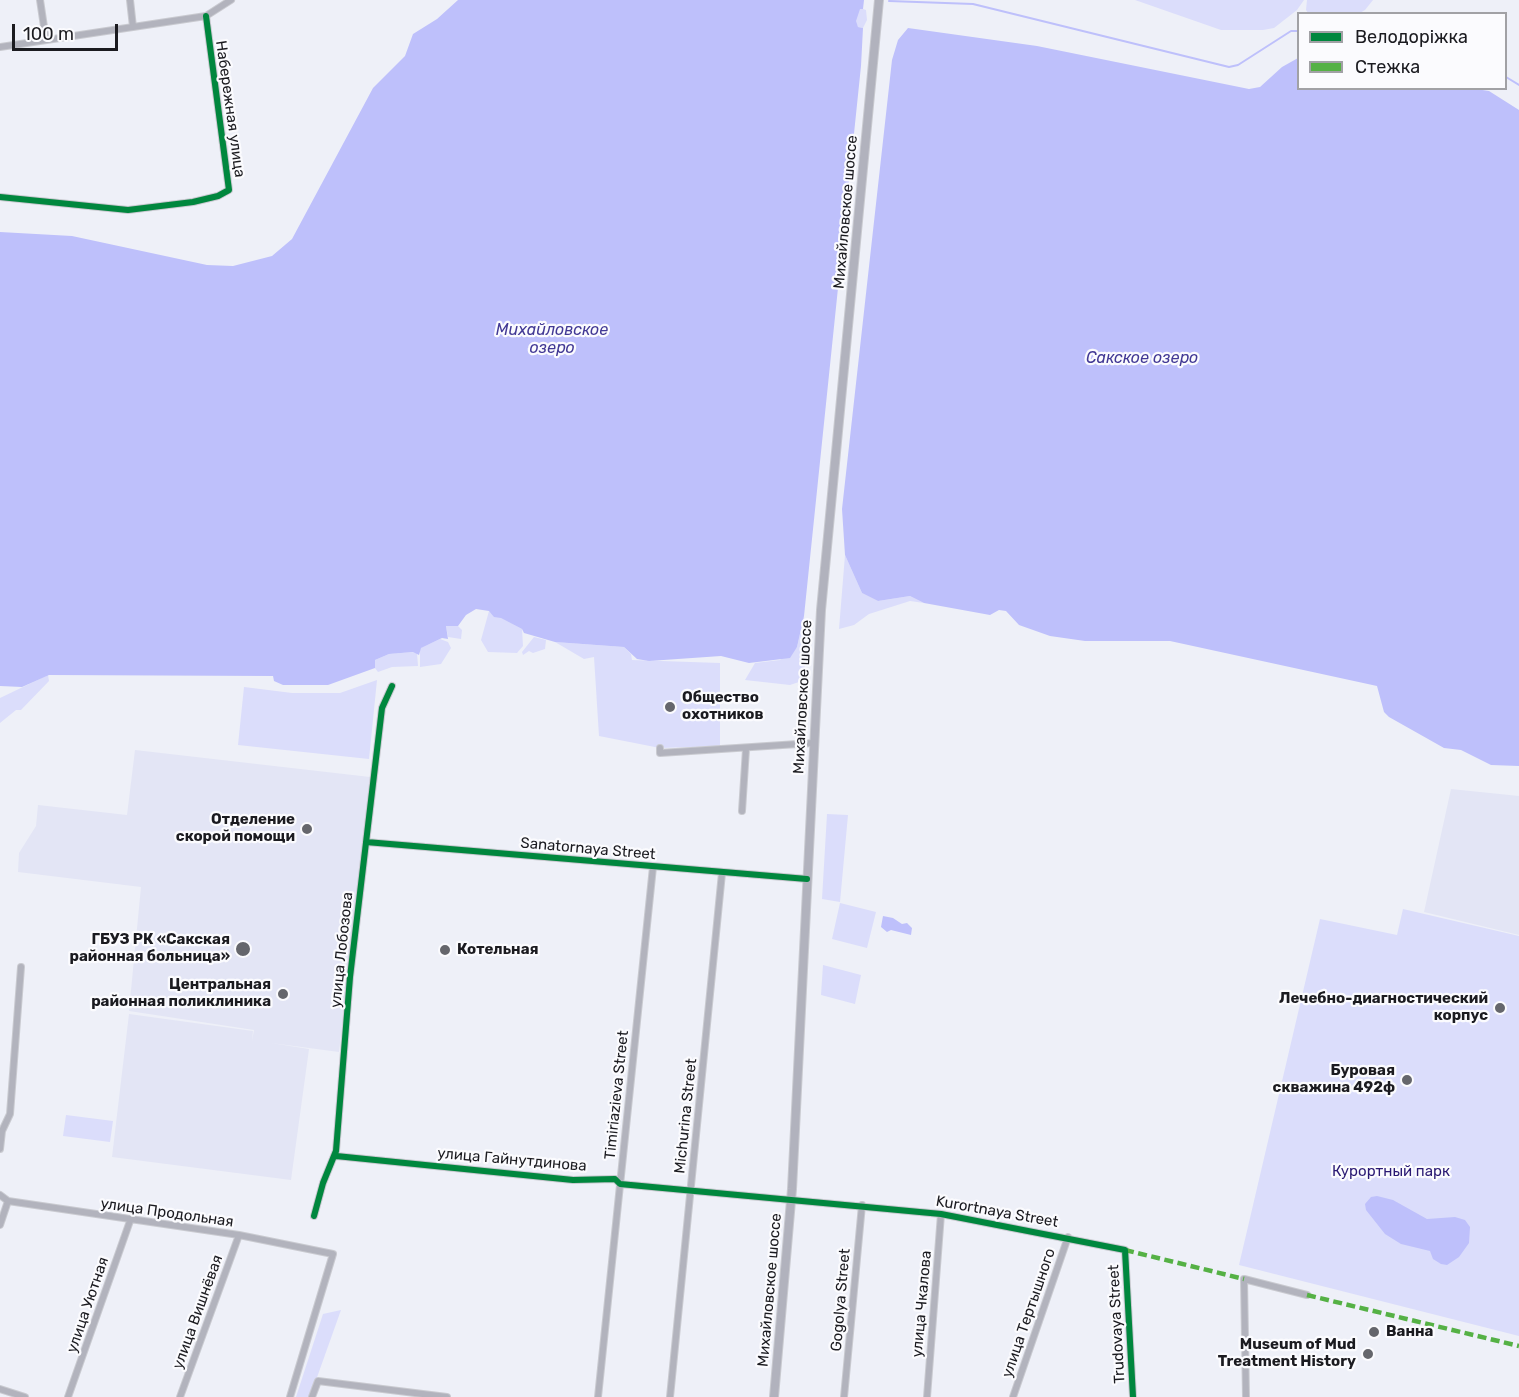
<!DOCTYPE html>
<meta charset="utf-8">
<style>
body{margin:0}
#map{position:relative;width:1519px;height:1397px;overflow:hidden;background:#eef0f8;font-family:Rubik,sans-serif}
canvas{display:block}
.legend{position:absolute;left:1297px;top:12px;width:210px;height:78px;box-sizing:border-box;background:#fbfbfe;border:2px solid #a1a1a5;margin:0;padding:8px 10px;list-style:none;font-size:18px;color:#1b1b20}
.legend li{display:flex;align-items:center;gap:12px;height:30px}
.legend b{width:30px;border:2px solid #a1a1a5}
.scale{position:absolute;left:12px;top:24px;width:106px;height:27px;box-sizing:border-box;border:3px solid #1b1b20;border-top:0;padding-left:8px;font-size:18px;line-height:21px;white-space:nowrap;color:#1b1b20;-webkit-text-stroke:4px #fbfbfe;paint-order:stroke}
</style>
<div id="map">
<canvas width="1519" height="1397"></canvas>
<ul class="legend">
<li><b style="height:8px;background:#00873e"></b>Велодоріжка</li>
<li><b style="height:8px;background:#55b145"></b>Стежка</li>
</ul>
<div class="scale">100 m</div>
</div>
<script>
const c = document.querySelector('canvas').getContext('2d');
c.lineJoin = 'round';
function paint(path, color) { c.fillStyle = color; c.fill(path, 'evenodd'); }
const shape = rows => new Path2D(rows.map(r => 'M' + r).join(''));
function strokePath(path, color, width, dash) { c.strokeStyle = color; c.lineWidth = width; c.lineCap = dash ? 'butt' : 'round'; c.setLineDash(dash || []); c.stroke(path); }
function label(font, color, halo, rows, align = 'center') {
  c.font = font + ' Rubik,sans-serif'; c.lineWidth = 4.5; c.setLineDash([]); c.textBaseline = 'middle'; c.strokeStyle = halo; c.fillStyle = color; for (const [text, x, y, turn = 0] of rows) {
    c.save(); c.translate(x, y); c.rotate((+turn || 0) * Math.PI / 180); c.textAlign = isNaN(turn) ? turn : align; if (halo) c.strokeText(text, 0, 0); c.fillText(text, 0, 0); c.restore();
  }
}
const built = shape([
 [135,750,370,777,339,1052,271,1043,309,1049,291,1180,112,1157,129,1014,253,1031,252,1041,254,1030,129,1011,141,887,18,872,19,853,36,826,38,805,127,815],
 [1451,789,1519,796,1519,935,1424,912]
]);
const green = shape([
 [1135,0,1304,0,1297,10,1274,28,1263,30,1221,30],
 [1307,0,1373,0,1365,10,1358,14,1308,13,1306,10],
 [846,3,866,10,867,20,863,28,858,27],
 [845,555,862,593,878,601,910,596,924,603,910,601,869,614,854,625,839,629],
 [489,611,522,629,523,646,517,653,488,652,481,640],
 [804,616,807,655,802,681,790,685,745,680,755,663,780,660,797,647],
 [446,626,458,626,462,630,461,639,448,637],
 [534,637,546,640,545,649,533,653,529,651,523,655,522,652],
 [440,639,448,642,451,648,441,664,420,667,420,648],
 [555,642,624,647,631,654,632,660,720,663,720,746,660,748,599,736,594,657,584,659],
 [414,652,417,653,418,666,392,667,378,672,375,668,375,660,389,654],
 [48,675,49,681,21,710,16,710,0,723,0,698],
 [377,680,369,759,238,745,244,687,292,693,340,693],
 [827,814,848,815,840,902,822,899],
 [840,903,876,912,867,948,832,939],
 [1403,909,1519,936,1519,1336,1239,1265,1320,919,1397,935],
 [823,965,861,975,855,1004,821,995],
 [66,1115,113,1121,110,1142,63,1136],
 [341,1310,310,1397,296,1397,323,1314]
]);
const water = shape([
 [458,0,864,0,863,9,860,9,856,21,858,27,863,28,861,66,804,616,797,647,790,658,749,663,721,656,649,661,637,659,624,647,555,642,524,633,522,629,501,618,494,617,489,611,476,609,466,615,458,626,446,626,448,639,442,638,421,648,419,655,413,652,389,654,375,660,375,668,328,685,283,685,274,681,273,676,49,675,22,687,0,686,0,232,72,236,207,265,233,266,272,256,292,239,373,88,405,56,413,34,437,19],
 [908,28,1037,46,1249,89,1260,87,1282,67,1298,58,1298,88,1476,89,1489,91,1519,110,1519,766,1491,765,1461,750,1444,748,1389,717,1384,712,1377,686,1170,641,1085,641,1050,636,1019,625,1006,611,999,610,990,615,924,603,910,596,878,601,862,593,845,555,842,509,892,60,898,40],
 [883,916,893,918,902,924,907,923,912,928,911,935,891,930,887,932,881,927],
 [1377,1196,1393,1200,1427,1219,1455,1217,1465,1220,1470,1227,1469,1243,1459,1257,1447,1265,1441,1264,1433,1259,1430,1251,1401,1244,1385,1234,1366,1210,1365,1204,1371,1197]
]);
const stream = shape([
 [889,1,973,4,1229,67,1238,65,1291,31,1298,31],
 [1506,77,1519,85]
]);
const street = shape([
 [40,0,46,40],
 [130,0,133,27],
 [0,47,206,16,231,0],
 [0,197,128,210,193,202,218,196,229,190,206,16],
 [660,748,660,753,813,743],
 [742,811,746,749],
 [366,842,807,879],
 [0,1149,2,1131,10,1114,21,967],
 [336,1156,573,1180,615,1179,620,1184,941,1214,1125,1250,1133,1397],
 [0,1195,8,1201,239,1235,333,1254,290,1397],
 [314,1216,323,1183,336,1151,350,977,382,708,392,686],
 [0,1225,8,1201],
 [0,1389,25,1397],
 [68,1397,130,1221],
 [180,1397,239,1235],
 [312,1397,318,1381,447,1397],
 [598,1397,653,867],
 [670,1397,722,873],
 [844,1397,862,1205],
 [927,1397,941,1214],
 [1013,1397,1068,1237],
 [1246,1397,1244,1279,1307,1295]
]);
const secondary = shape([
 [774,1397,792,1189,821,610,879,0]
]);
const quiet = shape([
 [1125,1250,1244,1279],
 [1307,1295,1519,1346]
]);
const cycleway = shape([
 [0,197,128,210,193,202,218,196,229,190,206,16],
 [366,842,807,879],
 [336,1156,573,1180,615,1179,620,1184,941,1214,1125,1250,1133,1397],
 [314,1216,323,1183,336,1151,350,977,382,708,392,686]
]);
const markers = [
 [670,707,6,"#65666c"],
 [307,829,6,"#65666c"],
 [243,949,8,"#65666c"],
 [445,950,6,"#65666c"],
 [283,994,6,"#65666c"],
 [1500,1008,6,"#65666c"],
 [1407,1080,6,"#65666c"],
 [1374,1332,6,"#65666c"],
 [1368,1354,6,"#65666c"]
];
const streetNames = [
 ["Набережная улица",230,109,82],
 ["Михайловское шоссе",846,212,-85],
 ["Михайловское шоссе",803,697,-87],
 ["Sanatornaya Street",588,849,5],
 ["улица Лобозова",342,950,-84],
 ["Timiriazieva Street",617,1095,-84],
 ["Michurina Street",686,1116,-84],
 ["улица Гайнутдинова",512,1160,5],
 ["Kurortnaya Street",997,1212,10],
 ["улица Продольная",167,1213,8],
 ["Михайловское шоссе",770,1290,-85],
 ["Gogolya Street",841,1300,-85],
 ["улица Чкалова",922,1304,-85],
 ["улица Уютная",88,1305,-71],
 ["улица Вишнёвая",198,1312,-70],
 ["улица Тертышного",1029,1313,-71],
 ["Trudovaya Street",1117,1324,-93]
];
const poiNames = [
 ["Общество",682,698,"left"],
 ["охотников",682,715,"left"],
 ["Отделение",295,820],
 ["скорой помощи",295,837],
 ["ГБУЗ РК «Сакская",230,940],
 ["районная больница»",230,957],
 ["Котельная",457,950,"left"],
 ["Центральная",271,985],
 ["районная поликлиника",271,1002],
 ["Лечебно-диагностический",1488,999],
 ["корпус",1488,1016],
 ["Буровая",1395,1071],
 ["скважина 492ф",1395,1088],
 ["Ванна",1386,1332,"left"],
 ["Museum of Mud",1356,1345],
 ["Treatment History",1356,1362]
];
const parkNames = [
 ["Курортный парк",1391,1172]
];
const waterNames = [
 ["Михайловское",552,330],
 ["озеро",552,348],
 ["Сакское озеро",1142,358]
];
paint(built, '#e3e5f5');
paint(green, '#dbddfb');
paint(water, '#bec0fb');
strokePath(stream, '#bec0fb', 2);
strokePath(street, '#c9cad0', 8);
strokePath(secondary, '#c9cad0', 10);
strokePath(street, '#b2b3bd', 6);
strokePath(secondary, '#b1b2bd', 8);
strokePath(quiet, '#55b145', 4.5, [9, 4.5]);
strokePath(cycleway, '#00873e', 6);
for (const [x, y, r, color] of markers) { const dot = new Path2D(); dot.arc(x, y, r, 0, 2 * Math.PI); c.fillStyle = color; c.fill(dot); strokePath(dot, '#fbfbfe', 2); }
label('15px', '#1b1b20', '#fbfbfe', streetNames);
label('bold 15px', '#1b1b20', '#fbfbfe', poiNames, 'right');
label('15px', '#2a1973', '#fbfbfe', parkNames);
label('italic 16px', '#423995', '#fbfbfe', waterNames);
</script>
